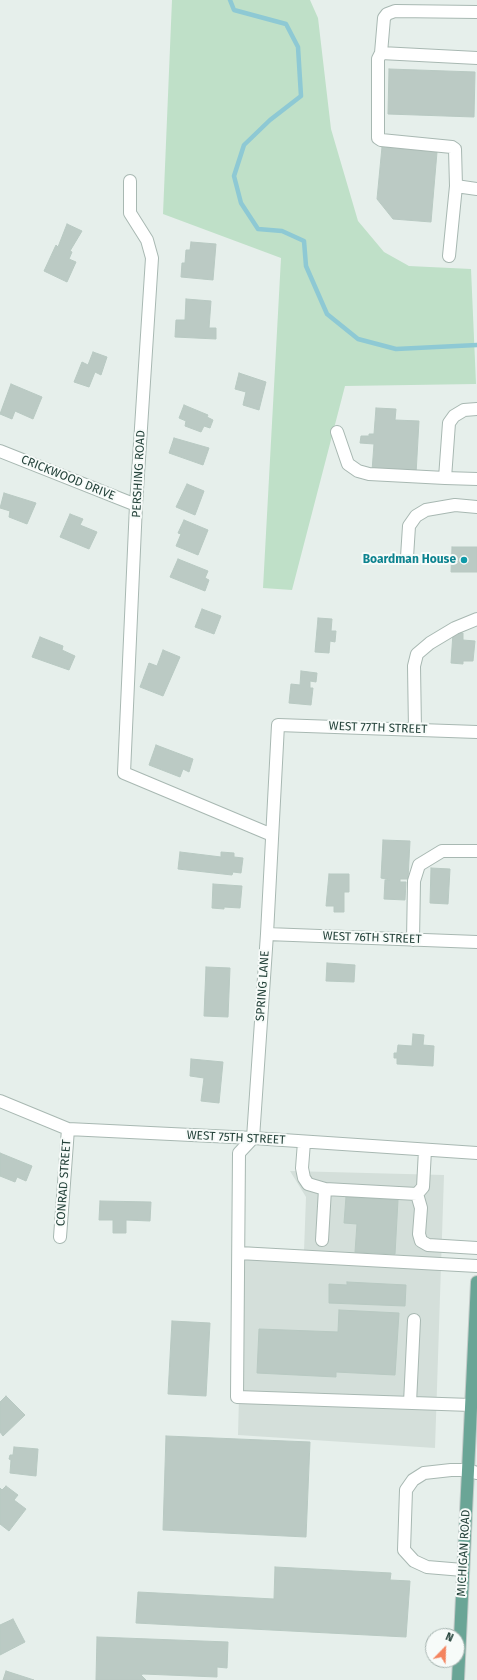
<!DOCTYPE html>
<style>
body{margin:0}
#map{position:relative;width:477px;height:1680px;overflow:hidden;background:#e6efeb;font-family:"Fira Sans",sans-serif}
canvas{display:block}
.north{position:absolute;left:425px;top:1628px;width:40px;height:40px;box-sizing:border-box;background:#f7fbf9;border:1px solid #a3b1ad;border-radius:50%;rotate:23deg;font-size:11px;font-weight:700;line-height:16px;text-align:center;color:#24423a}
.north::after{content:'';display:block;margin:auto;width:14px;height:18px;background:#f4845f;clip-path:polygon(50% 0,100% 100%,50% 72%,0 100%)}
</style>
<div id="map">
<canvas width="477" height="1680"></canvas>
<div class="north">N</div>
</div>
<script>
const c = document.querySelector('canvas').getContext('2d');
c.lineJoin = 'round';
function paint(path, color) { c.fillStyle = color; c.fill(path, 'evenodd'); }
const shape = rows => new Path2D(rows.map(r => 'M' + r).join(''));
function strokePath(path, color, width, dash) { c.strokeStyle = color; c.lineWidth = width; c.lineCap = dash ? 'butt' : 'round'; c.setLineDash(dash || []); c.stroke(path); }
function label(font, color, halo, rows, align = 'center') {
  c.font = font + ' "Fira Sans",sans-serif'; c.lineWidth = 4; c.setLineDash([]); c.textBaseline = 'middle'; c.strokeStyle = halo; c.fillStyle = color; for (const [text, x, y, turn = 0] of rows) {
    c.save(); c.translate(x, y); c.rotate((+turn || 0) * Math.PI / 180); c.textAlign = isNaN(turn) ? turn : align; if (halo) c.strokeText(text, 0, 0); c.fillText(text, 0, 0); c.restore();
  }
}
const built = shape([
 [290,1171,444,1175,435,1448,238,1435,243,1246,304,1251,306,1197]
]);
const green = shape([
 [172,0,310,0,318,18,331,129,358,221,384,252,409,266,471,269,476,384,345,386,292,590,263,588,281,258,163,214]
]);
const stream = shape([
 [230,0,234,10,286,24,298,47,301,96,270,120,244,145,234,176,241,203,258,229,282,231,304,241,306,266,327,314,358,339,396,349,477,345]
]);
const building = shape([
 [389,69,475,72,474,117,388,114,389,69],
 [382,147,437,152,431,222,393,219,377,199,382,147],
 [67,224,82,231,70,251,72,252,69,259,76,262,67,282,44,271,56,245,58,247,67,224],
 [191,242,216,244,213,280,181,277,182,263,185,263,186,250,190,250,191,242],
 [186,299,211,301,209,328,216,328,216,339,175,337,176,320,185,320,186,299],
 [93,352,107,357,101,375,95,372,89,387,74,382,82,362,88,365,93,352],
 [239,373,266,382,259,410,243,405,246,392,235,389,239,373],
 [11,384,42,397,33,419,15,411,12,419,0,414,11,384],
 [184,405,208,415,207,417,213,420,210,428,204,426,201,432,185,426,186,421,179,418,184,405],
 [376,408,396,409,395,420,419,421,416,474,372,471,374,444,360,443,361,436,369,436,369,434,374,434,376,408],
 [174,438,209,448,203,465,169,453,174,438],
 [187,484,204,491,195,515,176,507,187,484],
 [4,493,36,503,27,524,9,517,10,511,0,508,4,493],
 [70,514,83,519,80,525,97,532,89,549,60,537,70,514],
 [184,520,208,530,198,555,176,546,181,534,178,533,184,520],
 [452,547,477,547,477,572,451,572,452,547],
 [178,559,208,571,205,578,209,580,205,591,170,577,178,559],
 [202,609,221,616,214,634,195,627,202,609],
 [318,618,332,619,331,631,336,631,335,642,330,641,329,653,315,652,318,618],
 [453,633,463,633,463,640,475,641,473,661,463,661,463,664,451,663,453,633],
 [40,637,63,646,62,650,75,656,69,670,32,657,40,637],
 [163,650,180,657,163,696,140,687,149,663,157,666,163,650],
 [301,671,317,673,316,682,310,681,310,688,313,688,311,705,289,703,291,684,300,685,301,671],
 [156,745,193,759,189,772,183,769,180,777,149,765,156,745],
 [383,840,410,841,408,879,400,879,400,882,406,882,405,900,384,899,385,880,390,880,381,878,383,840],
 [180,852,221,857,221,852,234,853,234,857,243,858,241,873,233,872,232,875,178,869,180,852],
 [431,868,450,869,448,904,430,903,431,868],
 [329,874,349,874,349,892,344,892,344,912,334,912,334,906,326,906,329,874],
 [213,884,242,886,240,908,224,907,224,909,212,908,213,884],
 [327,963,355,965,354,982,326,981,327,963],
 [206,967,230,968,228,1017,204,1016,206,967],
 [413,1034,424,1035,423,1045,434,1046,433,1066,397,1064,397,1058,394,1058,394,1053,397,1053,398,1045,412,1046,413,1034],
 [191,1059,223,1062,219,1103,201,1101,204,1078,190,1076,191,1059],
 [0,1153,32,1166,26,1181,17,1177,15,1182,0,1176,0,1153],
 [346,1197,398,1200,395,1254,355,1252,357,1224,344,1223,346,1197],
 [100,1201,151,1202,150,1221,126,1220,126,1233,113,1233,113,1220,99,1220,100,1201],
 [347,1282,406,1285,405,1306,329,1303,329,1284,347,1285,347,1282],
 [339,1310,399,1313,395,1375,336,1372,336,1377,257,1373,259,1329,338,1332,339,1310],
 [172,1321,210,1323,206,1396,168,1394,172,1321],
 [6,1396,25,1415,3,1436,0,1432,0,1402,6,1396],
 [166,1436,310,1442,306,1537,163,1530,166,1436],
 [14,1447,38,1449,36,1476,10,1473,11,1460,9,1459,10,1455,13,1455,14,1447],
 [6,1486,18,1495,14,1500,26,1509,9,1531,0,1524,0,1488,2,1490,6,1486],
 [275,1567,391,1573,390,1580,410,1581,406,1637,136,1623,138,1592,274,1599,275,1567],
 [13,1619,25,1642,0,1655,0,1625,13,1619],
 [97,1637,228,1642,227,1668,217,1667,217,1677,143,1674,141,1675,146,1680,96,1680,97,1637],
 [6,1671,34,1680,3,1680,6,1671]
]);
const minor = shape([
 [477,12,395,11,387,14,384,18,381,53,477,58],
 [381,53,378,59,378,138,381,140,452,147,455,149,456,186,477,189],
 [130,181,130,213,147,240,152,258,136,505,124,773,272,835],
 [449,256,456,186],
 [337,432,348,464,358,471,369,474,445,478,449,423,454,416,464,410,477,409],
 [0,451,136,505],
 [445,478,477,479],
 [407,557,409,526,416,516,426,510,455,505,477,507],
 [415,730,414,666,417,654,430,643,455,628,477,619],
 [267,934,477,942],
 [413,940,414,881,419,865,442,851,477,851],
 [0,1101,68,1129,253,1138,477,1153],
 [304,1142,302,1168,304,1178,308,1184,325,1189,417,1194,423,1187,425,1150],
 [417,1194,421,1208,419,1234,421,1241,428,1245,477,1248],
 [60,1237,68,1129],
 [322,1240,325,1189],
 [239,1253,477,1266],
 [410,1403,414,1320],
 [471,1405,237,1397,239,1153,253,1138,267,934,278,725,477,732],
 [463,1570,427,1567,414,1561,404,1550,406,1490,413,1480,424,1473,451,1470,468,1470,477,1473]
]);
const major = shape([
 [458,1680,477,1282]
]);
const markers = [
 [464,560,4,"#0f9aa8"]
];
const streetNames = [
 ["PERSHING ROAD",139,474,-87],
 ["CRICKWOOD DRIVE",68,478,22],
 ["WEST 77TH STREET",378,728,2],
 ["WEST 76TH STREET",372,938,2],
 ["SPRING LANE",263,986,-86],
 ["WEST 75TH STREET",236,1138,3],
 ["CONRAD STREET",64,1183,-86],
 ["MICHIGAN ROAD",464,1553,-87]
];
const cultureNames = [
 ["Boardman House",456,560]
];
paint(built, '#d4dfda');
paint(green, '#bfe0c8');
strokePath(stream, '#8ec9d4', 4.5);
paint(building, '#bbcac4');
strokePath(building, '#b8c9c2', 1);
strokePath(minor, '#a8b8b2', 14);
strokePath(major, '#c2cac8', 14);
strokePath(minor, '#fff', 12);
strokePath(major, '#6aa596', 12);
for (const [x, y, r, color] of markers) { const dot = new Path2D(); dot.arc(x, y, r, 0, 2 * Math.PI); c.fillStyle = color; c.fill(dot); strokePath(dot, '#f7fbf9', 1.5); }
label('12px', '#24423a', '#f7fbf9', streetNames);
label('bold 12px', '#0d838f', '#f7fbf9', cultureNames, 'right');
</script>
